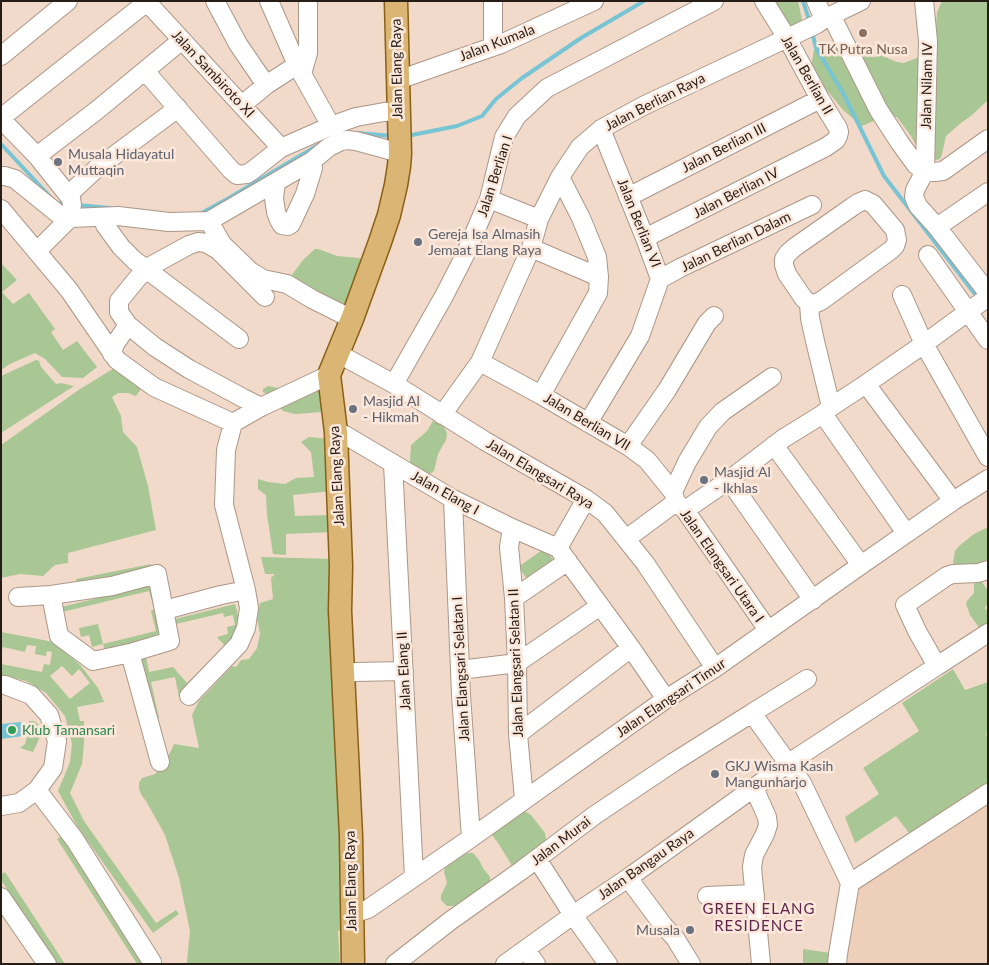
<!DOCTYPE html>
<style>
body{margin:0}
#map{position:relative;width:989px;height:965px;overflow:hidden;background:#f2daca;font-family:Lato,sans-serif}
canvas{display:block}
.frame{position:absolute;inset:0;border:2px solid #261d17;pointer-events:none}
</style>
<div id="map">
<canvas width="989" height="965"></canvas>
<div class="frame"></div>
</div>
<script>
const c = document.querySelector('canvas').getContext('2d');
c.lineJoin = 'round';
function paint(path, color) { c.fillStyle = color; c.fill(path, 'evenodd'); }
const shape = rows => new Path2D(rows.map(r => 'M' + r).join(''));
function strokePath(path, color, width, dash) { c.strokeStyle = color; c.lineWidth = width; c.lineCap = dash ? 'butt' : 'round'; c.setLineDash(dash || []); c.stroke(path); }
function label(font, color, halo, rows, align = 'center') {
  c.font = font + ' Lato,sans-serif'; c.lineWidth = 5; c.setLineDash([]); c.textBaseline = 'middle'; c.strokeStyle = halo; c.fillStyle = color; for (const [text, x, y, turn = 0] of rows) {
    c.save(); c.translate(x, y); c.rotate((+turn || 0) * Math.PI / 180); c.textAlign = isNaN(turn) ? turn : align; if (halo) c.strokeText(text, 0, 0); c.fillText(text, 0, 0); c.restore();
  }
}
const built = shape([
 [988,804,988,964,845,964,858,889]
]);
const green = shape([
 [773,1,798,1,803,24,790,27],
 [942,1,988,1,988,100,971,116,962,122,946,136,942,154,940,159,929,162,921,155,911,136,897,117,878,119,862,126,843,110,830,94,818,82,812,73,812,61,814,50,819,43,830,44,840,50,856,56,875,57,880,55,897,62,904,63,924,55,935,40,937,12],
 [315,249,318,249,337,256,359,258,362,260,348,308,290,278,291,276,303,260],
 [1,263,17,280,2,292,13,304,29,293,55,329,51,332,63,350,77,341,97,367,83,378,62,377,45,359,35,353,10,364,1,370],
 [36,360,39,361,41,367,56,384,61,383,74,386,1,433,1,376],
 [116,367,143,386,136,396,128,393,118,393,112,397,121,416,123,432,137,447,148,486,156,530,68,553,68,563,55,565,43,576,20,574,1,578,1,445,80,389],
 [268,386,279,388,294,386,324,386,322,412,295,414,283,411,268,395,263,392,263,389],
 [438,420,443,424,447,434,446,440,438,454,434,471,430,474,418,472,410,462,411,445,427,431,433,421],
 [309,437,332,439,332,491,293,495,295,516,331,515,332,532,286,534,286,555,273,554,267,515,266,495,258,489,258,479,268,482,285,484,296,478,314,477,311,452,301,442],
 [988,527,988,563,962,570,953,563,955,551,959,546,974,534],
 [545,548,554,561,528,580,518,567],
 [261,557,334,559,344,930,338,931,340,964,186,964,187,961,190,931,179,878,165,835,146,801,142,796,139,789,139,783,142,778,155,774,162,766,171,751,174,744,199,748,192,715,199,701,232,666,236,667,241,660,249,659,257,648,260,634,257,618,260,603,273,599,271,578,275,574,265,574],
 [151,564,153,570,77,585,76,579],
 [977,580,982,582,988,591,988,603,985,608,988,612,988,628,980,629,970,615,966,604,967,601,974,593,974,585],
 [152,585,165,637,105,651,103,644,92,647,89,635,81,637,79,628,98,624,103,644,156,631,151,611,154,609,149,591,58,613,57,608],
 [235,604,242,631,229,650,179,697,175,677,151,682,159,718,154,719,140,658,146,657,149,672,173,667,187,683,225,646,217,637,228,634,227,627,235,625,233,615,224,617,223,613,176,624,175,619],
 [1,632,54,642,81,666,98,688,104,702,77,707,80,721,84,721,84,743,82,764,70,793,84,821,156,923,176,910,179,914,153,933,77,826,58,791,70,762,72,744,65,716,46,693,26,681,1,675,1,664,42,672,44,664,50,665,52,652,47,651,46,656,35,654,36,646,27,645,25,652,3,647,1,653],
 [62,666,72,676,79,669,90,683,70,699,50,676],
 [953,669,965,690,988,682,988,733,986,734,988,738,988,782,909,833,896,816,855,843,845,817,879,794,863,768,919,731,902,703],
 [29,721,34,721,38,724,39,739,33,752,20,748,25,744,28,734],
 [523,810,531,815,545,833,548,854,541,869,521,882,518,881,517,879,511,864,498,843,487,828],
 [63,835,146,964,137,964,57,839],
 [468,853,473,853,479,860,483,868,490,877,490,887,466,903,453,906,447,906,441,900,441,895,447,883,444,872,446,863],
 [5,872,65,964,56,964,1,880,1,874],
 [803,949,831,953,830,964,803,964]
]);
const water = shape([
 [21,722,23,736,1,739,1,724]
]);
const stream = shape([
 [803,1,810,23],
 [812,32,816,48,843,93,884,176,978,298],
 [357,133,392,136],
 [407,136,457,126,482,116,496,99,522,78,581,38,644,1],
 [1,144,56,203,68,204],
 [77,205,110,208],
 [198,215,229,198,320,144]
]);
const minor = shape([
 [146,1,281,148],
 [215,1,238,44,266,85],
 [269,1,297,65,331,126],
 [816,1,824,19],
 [924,1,928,41,925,171,915,190,914,197,918,206,937,227,988,293],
 [831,15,878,109,900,143,916,165,925,171,935,172,943,171,988,139],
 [493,47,493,1],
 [1,56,68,1],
 [145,71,231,170,237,175,247,174,253,170,281,148,331,126,356,117,384,112,398,111],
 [302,74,308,53,308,1],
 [398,80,501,44,594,1],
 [242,105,266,85,297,65],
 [1,118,147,2],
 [1,119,37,156,68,195,71,198,72,205],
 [37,156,96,111,182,40],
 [1,176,5,176,15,179,67,221],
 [276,182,274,198,276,212,279,220,282,225,288,226,291,224,305,194,313,168,312,161],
 [68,195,96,169,178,108],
 [628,197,820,99],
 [489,199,539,219],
 [865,200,873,204,895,230,897,240,895,246,891,250,821,301,814,304,809,303,804,299,787,274,784,265,784,259,788,253,795,247,852,207,858,203,865,200],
 [1,209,69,290,117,360,154,387,233,423],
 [209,221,222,244,250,271,263,279,287,284,312,299,352,319],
 [105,225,121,247,134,260,239,339],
 [937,227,988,192],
 [645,238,826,147,836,140,838,136,839,132,838,128,820,99,787,38,764,1],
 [531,248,599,277],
 [37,251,67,221,71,218,118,216,169,222,209,221,312,161,329,147,341,141,347,140,356,141,389,150,400,154],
 [928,255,988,340],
 [660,279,680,268,812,205],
 [902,295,924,344,988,457],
 [809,303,810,318,815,341,831,407],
 [128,325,155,347,189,369,243,398,261,407],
 [337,353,394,384,485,441,586,499,605,513,645,563,715,668],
 [112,354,115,344,128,325,119,312,119,301,145,269,189,245,198,242,206,243,218,250,265,297],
 [480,362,541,395,628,446,647,460,673,492,676,502],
 [394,384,444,296,466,253,489,199,504,137,517,116,547,88,714,1],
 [866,384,953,501],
 [541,395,598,293,599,277,597,257,581,218,560,177],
 [823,414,906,533],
 [442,415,480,362,531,248,539,219,560,177,580,147,601,129,643,106,817,24,824,19,861,1],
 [588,423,640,336,660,279,645,238,601,129],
 [336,432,345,435,453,499,512,528,558,548,631,648,666,699],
 [774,445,861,565],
 [628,446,667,390,707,323,714,316],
 [393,464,414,877],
 [729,480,813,600],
 [673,492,687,462,708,427,722,412,772,377],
 [453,499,461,695,471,838],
 [678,504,685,510,768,630],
 [685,510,729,480,784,438,823,414,831,407,866,384,924,344,988,297],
 [512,528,509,547,514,598,517,663,518,734,524,799],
 [626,539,676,502],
 [558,548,586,499],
 [157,574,170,641,130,653,93,661,59,636,51,595,112,586,157,574],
 [18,597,51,595],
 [514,598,568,561],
 [165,610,221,595,246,590,224,505,226,450,233,423,261,407,329,375],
 [130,653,160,762],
 [937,666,988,633],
 [460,670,517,663,600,606],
 [343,675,355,672,404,671],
 [1,685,5,685,31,695,49,715,57,741,53,768,37,790,19,803,1,806],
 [189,696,239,644,246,628,249,608,246,590],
 [752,713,807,679],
 [518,734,631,648],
 [754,788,767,817,768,825,765,834,754,855,752,867,761,964],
 [37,790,75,840,152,962],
 [537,859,573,915,608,964],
 [628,878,663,925,675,938,691,964],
 [850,883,988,793],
 [707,896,755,894],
 [1,897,47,964],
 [353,914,368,909,471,838,666,699,715,668,861,565,953,501,988,479],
 [526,950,536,964],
 [395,964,450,921,522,870,595,815,674,762,752,713,802,783,850,883,838,954,837,964],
 [505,964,573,915,628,878,787,764,937,666,917,631,905,605,947,576,953,574,978,573,988,570]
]);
const major = shape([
 [353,964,351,836,340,611,341,566,338,488,336,432,329,375,352,319,380,242,389,215,396,185,399,166,400,154,396,1]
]);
const markers = [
 [863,33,5,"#8d6e63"],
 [58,162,5,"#6b7280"],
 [418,242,5,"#6b7280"],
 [353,409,5,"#6b7280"],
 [704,480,5,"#6b7280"],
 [12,730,5,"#2e9e5b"],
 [715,774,5,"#6b7280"],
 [690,930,5,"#6b7280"]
];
const streetNames = [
 ["Jalan Kumala",497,43,-21],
 ["Jalan Elang Raya",397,69,-91],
 ["Jalan Sambiroto XI",213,74,47],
 ["Jalan Berlian II",807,75,60],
 ["Jalan Nilam IV",927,86,-89],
 ["Jalan Berlian Raya",655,102,-27],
 ["Jalan Berlian III",724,148,-27],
 ["Jalan Berlian I",495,176,-72],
 ["Jalan Berlian IV",736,193,-27],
 ["Jalan Berlian VI",639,223,68],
 ["Jalan Berlian Dalam",736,242,-26],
 ["Jalan Berlian VII",587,422,31],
 ["Jalan Elangsari Raya",540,474,31],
 ["Jalan Elang Raya",337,476,-93],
 ["Jalan Elang I",445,493,29],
 ["Jalan Elangsari Utara I",722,566,55],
 ["Jalan Elangsari Selatan II",516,663,-92],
 ["Jalan Elangsari Selatan I",461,669,-93],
 ["Jalan Elang II",404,671,-93],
 ["Jalan Elangsari Timur",671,698,-34],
 ["Jalan Murai",561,841,-37],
 ["Jalan Bangau Raya",646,864,-35],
 ["Jalan Elang Raya",351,881,-91]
];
const educationNames = [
 ["TK Putra Nusa",863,49]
];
const worshipNames = [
 ["Musala Hidayatul",68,154],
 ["Muttaqin",68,170],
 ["Gereja Isa Almasih",428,234],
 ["Jemaat Elang Raya",428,250],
 ["Masjid Al",363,401],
 ["- Hikmah",363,417],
 ["Masjid Al",714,472],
 ["- Ikhlas",714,488],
 ["GKJ Wisma Kasih",725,766],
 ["Mangunharjo",725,782],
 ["Musala",680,930,"right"]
];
const leisureNames = [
 ["Klub Tamansari",22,730]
];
const neighbourhoodNames = [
 ["GREEN ELANG",759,909],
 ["RESIDENCE",759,926]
];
paint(built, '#edcfba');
paint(green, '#a8c794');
paint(water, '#76c4d4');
strokePath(stream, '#76c4d4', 4);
strokePath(minor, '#ac9687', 20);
strokePath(major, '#8b5f16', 25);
strokePath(minor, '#fff', 18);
strokePath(major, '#dab573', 22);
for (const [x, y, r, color] of markers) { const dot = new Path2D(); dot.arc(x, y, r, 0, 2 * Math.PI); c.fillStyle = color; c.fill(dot); strokePath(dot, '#fce8db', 2); }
label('14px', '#261d17', '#fce8db', streetNames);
label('14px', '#785e54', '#fce8db', educationNames);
label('14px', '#5b616d', '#fce8db', worshipNames, 'left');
label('14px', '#27864d', '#fce8db', leisureNames, 'left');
c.letterSpacing = '1px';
label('15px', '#60254c', '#fce8db', neighbourhoodNames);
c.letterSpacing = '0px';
</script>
